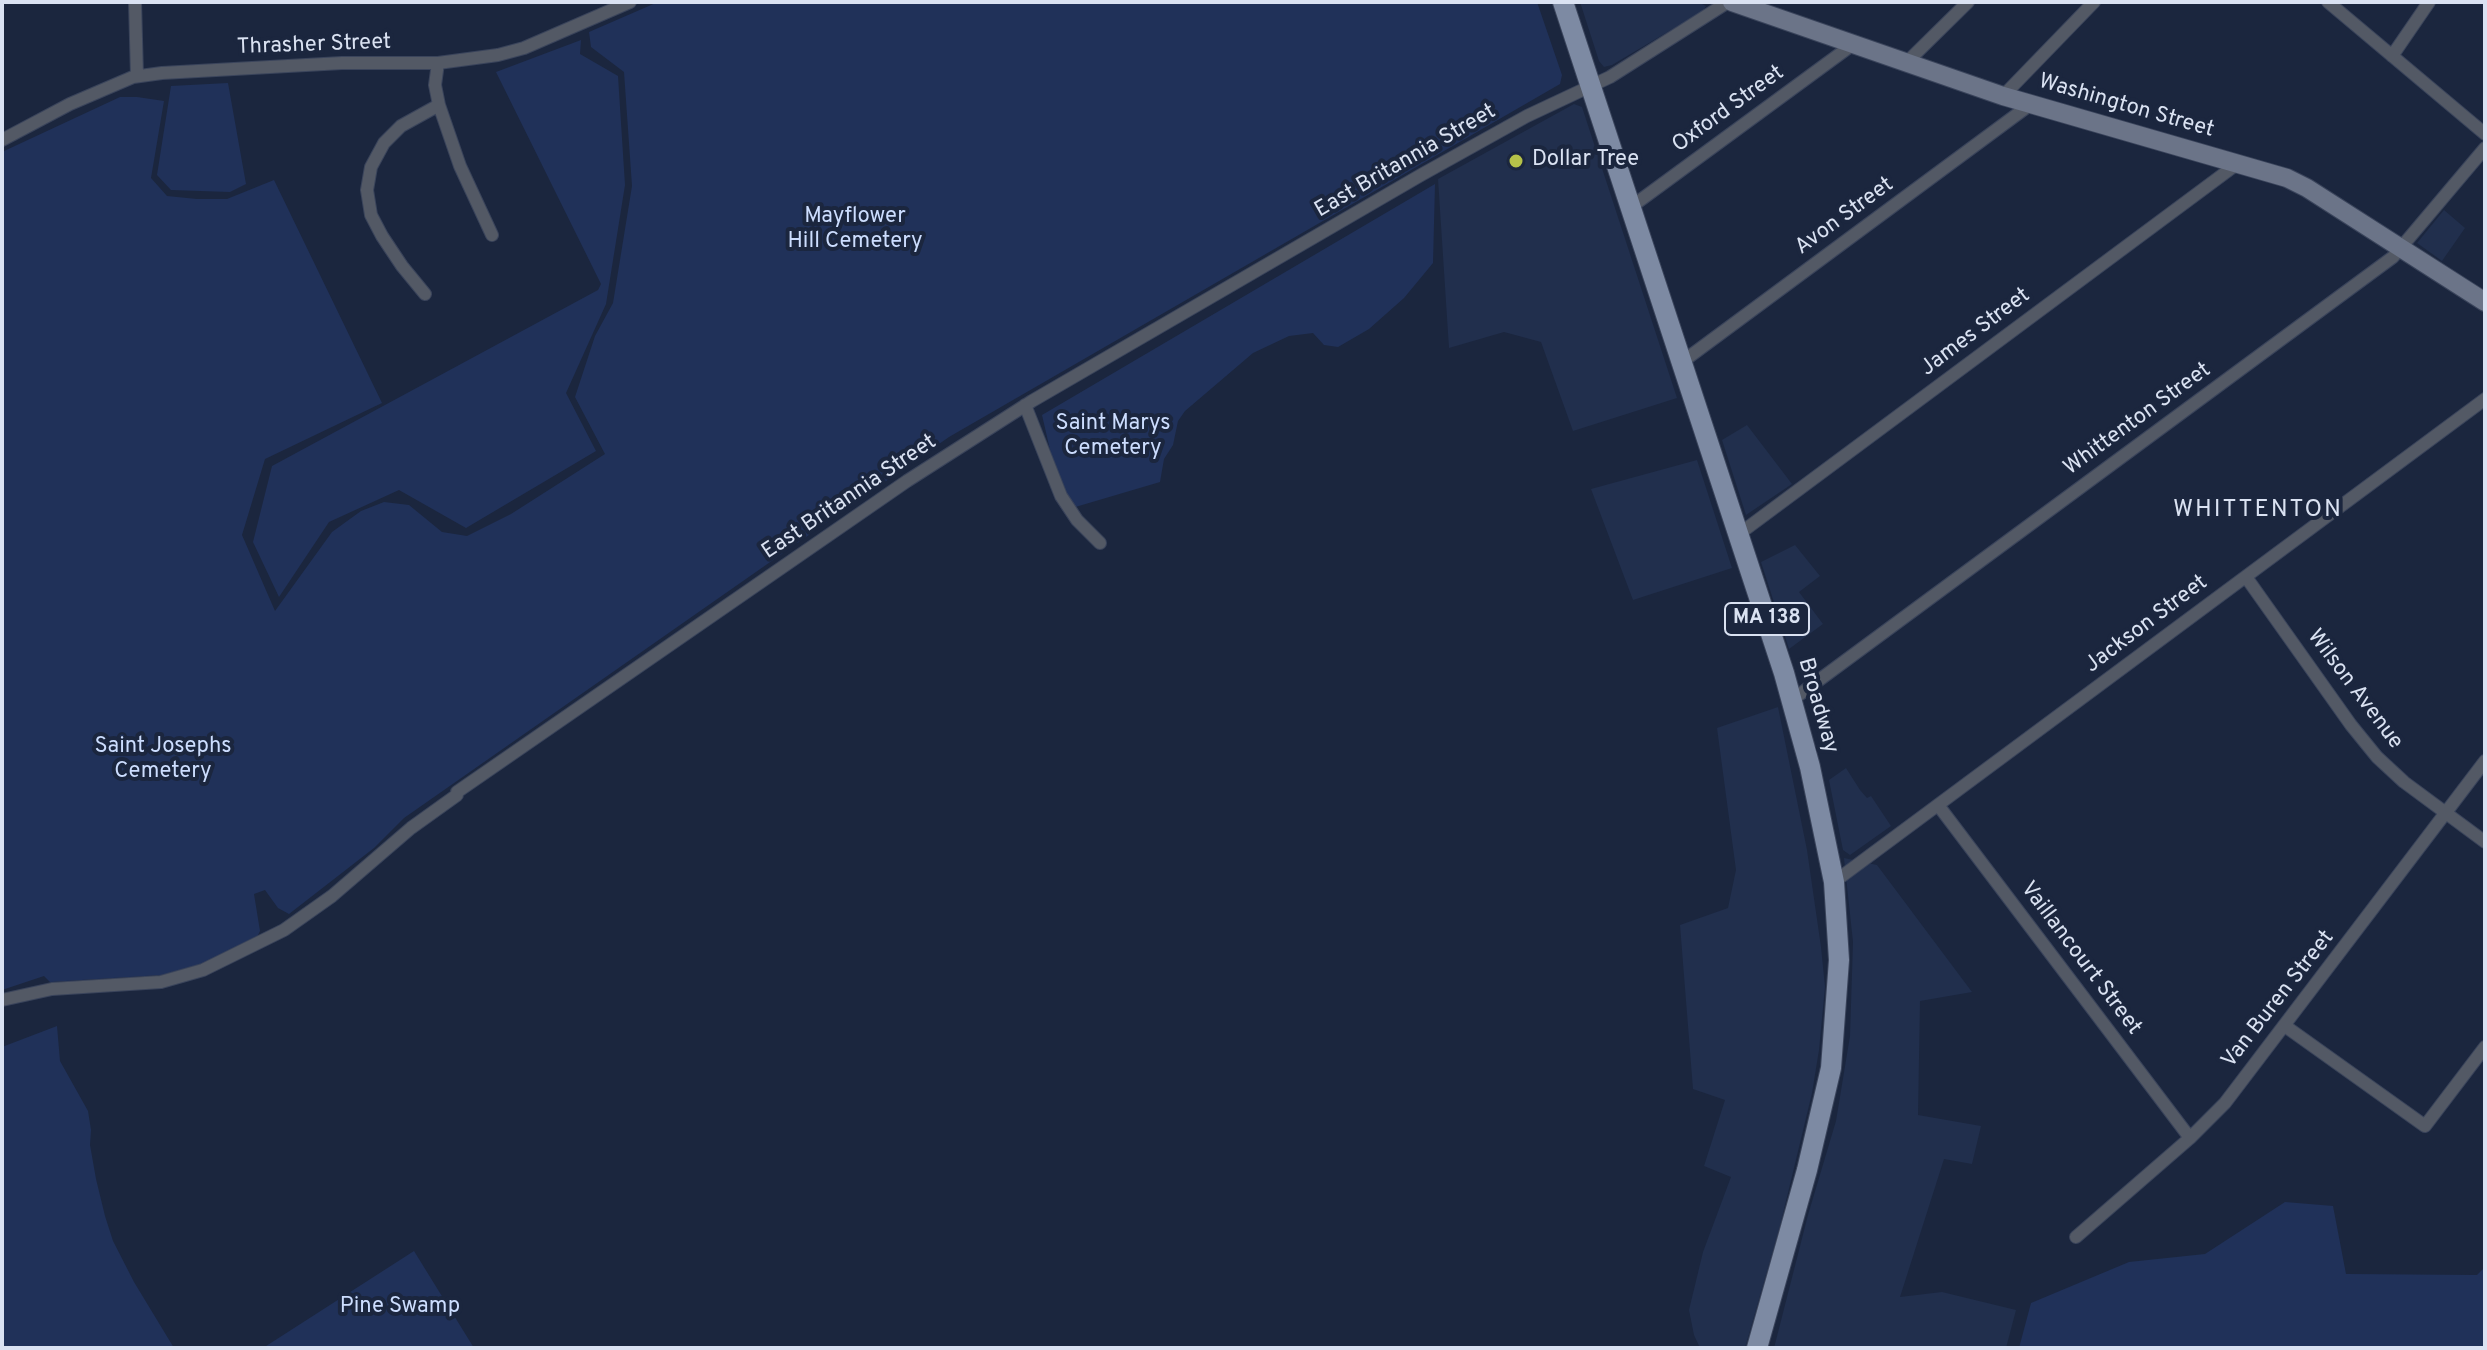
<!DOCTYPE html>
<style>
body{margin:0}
#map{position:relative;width:2487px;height:1350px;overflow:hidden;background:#1b263e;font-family:Overpass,sans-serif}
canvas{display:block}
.frame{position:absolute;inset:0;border:4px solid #dae2f2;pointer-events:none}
</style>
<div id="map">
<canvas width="2487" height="1350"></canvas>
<div class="frame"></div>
</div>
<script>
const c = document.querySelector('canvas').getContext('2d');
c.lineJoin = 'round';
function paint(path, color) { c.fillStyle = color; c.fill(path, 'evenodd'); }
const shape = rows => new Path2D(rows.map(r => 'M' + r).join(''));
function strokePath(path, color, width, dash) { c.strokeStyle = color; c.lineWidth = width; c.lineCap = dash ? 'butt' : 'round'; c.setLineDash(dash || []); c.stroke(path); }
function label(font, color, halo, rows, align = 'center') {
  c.font = font + ' Overpass,sans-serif'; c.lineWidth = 8; c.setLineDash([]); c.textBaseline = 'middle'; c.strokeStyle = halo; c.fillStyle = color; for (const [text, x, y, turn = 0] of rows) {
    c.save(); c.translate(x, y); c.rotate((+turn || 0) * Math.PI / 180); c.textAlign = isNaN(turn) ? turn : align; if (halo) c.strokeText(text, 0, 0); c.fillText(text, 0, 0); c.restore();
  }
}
const built = shape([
 [1580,2,1698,2,1706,6,1703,11,1612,65,1604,67,1599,61],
 [1574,104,1582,107,1677,398,1573,431,1541,342,1504,332,1449,348,1438,179],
 [2444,210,2465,228,2442,261,2417,243],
 [1747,425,1792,484,1746,515,1722,440],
 [1697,460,1732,568,1633,600,1591,489],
 [1795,545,1820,576,1799,592,1823,624,1789,649,1761,562],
 [1778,707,1807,850,1821,947,1825,987,1819,1050,1812,1093,1780,1226,1745,1348,1700,1348,1694,1335,1689,1310,1703,1252,1731,1177,1704,1166,1725,1100,1693,1089,1680,925,1728,908,1736,870,1717,728],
 [1846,768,1860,790,1867,798,1871,796,1891,826,1850,855,1843,850,1829,780],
 [1844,858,1877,865,1972,992,1920,1001,1918,1115,1981,1126,1972,1164,1944,1159,1900,1297,1942,1292,2016,1310,2006,1348,1774,1348,1808,1215,1836,1121,1850,1036,1853,942]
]);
const green = shape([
 [658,2,1537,2,1562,75,1560,84,949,437,404,818,374,848,289,914,278,908,265,890,254,894,260,931,257,937,208,962,161,975,50,982,44,976,2,990,2,152,120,97,137,97,164,101,151,178,167,196,197,199,227,199,274,180,382,403,265,459,242,535,275,611,332,532,361,511,384,502,409,505,442,532,467,536,511,514,605,454,575,397,595,336,613,303,632,186,624,72,591,47,589,32],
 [581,40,580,54,618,76,625,185,606,304,566,393,596,451,466,528,399,490,329,522,279,597,253,542,272,466,598,290,601,284,496,72],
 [228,83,246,184,230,192,171,190,157,175,171,86],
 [1435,184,1433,263,1404,298,1369,329,1338,347,1324,345,1313,333,1289,336,1253,353,1185,411,1178,421,1173,445,1164,459,1160,482,1072,508,1057,480,1042,415],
 [57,1026,60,1061,88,1111,91,1130,90,1145,96,1179,105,1216,113,1241,134,1282,174,1348,2,1348,2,1047],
 [2285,1202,2333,1206,2346,1274,2477,1275,2485,1267,2485,1348,2019,1348,2031,1303,2129,1262,2205,1254],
 [414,1251,474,1348,263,1348]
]);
const street = shape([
 [135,2,137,76],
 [2328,2,2485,134],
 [2392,56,2429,2],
 [438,63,435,85,439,105,460,166,492,235],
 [1905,64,1968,2],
 [2003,96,2094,2],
 [2,140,70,104,133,77,162,73,342,63,438,63,498,55,524,48,630,2],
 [1631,207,1852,45],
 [425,294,402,266,382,236,371,215,367,190,371,167,384,143,401,126,439,105],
 [1682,362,2031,104],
 [1025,405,1061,496,1077,520,1100,543],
 [1739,534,2237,164],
 [2246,577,2351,725,2377,757,2404,782,2485,842],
 [1792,700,2393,257,2485,148],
 [1938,805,2190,1138],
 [1834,882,2485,399],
 [2,1000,52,989,161,982,203,970,284,930,332,896,411,828,457,795,457,792,907,481,1032,401,1421,175,1527,116,1610,77,1728,2],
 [2285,1026,2425,1126,2485,1047],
 [2076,1237,2190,1138,2225,1103,2485,761]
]);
const secondary = shape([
 [1732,2,2003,96,2287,178,2307,188,2485,302]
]);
const primary = shape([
 [1563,2,1784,673,1810,767,1834,882,1839,960,1831,1068,1807,1170,1757,1348]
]);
const markers = [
 [1516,161,8,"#b5c249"]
];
const shields = [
 [1767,619,84]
];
const shieldNames = [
 ["MA 138",1767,619]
];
const streetNames = [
 ["Thrasher Street",314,46,-2],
 ["Washington Street",2126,107,16],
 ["Oxford Street",1729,110,-36],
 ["East Britannia Street",1406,162,-30],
 ["Avon Street",1845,217,-36],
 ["James Street",1976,333,-37],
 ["Whittenton Street",2138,420,-36],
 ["East Britannia Street",850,498,-34],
 ["Jackson Street",2147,625,-37],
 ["Wilson Avenue",2354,690,53],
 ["Broadway",1817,706,74],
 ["Vaillancourt Street",2080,959,53],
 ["Van Buren Street",2279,1000,-52]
];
const poiNames = [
 ["Dollar Tree",1532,161]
];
const parkNames = [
 ["Mayflower",855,218],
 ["Hill Cemetery",855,243],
 ["Saint Marys",1113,425],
 ["Cemetery",1113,450],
 ["Saint Josephs",163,748],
 ["Cemetery",163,773],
 ["Pine Swamp",400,1308]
];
const neighbourhoodNames = [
 ["WHITTENTON",2258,511]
];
paint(built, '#212f4d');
paint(green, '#203159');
strokePath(street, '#3a445b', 14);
strokePath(secondary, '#3a445b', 20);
strokePath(primary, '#3a445b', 22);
strokePath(street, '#535965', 12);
strokePath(secondary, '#6b7488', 18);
strokePath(primary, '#7d8aa3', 20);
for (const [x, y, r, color] of markers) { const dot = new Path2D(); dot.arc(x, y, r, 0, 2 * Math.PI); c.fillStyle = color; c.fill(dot); strokePath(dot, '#1b263e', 3); }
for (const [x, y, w] of shields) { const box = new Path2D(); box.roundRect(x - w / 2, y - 16, w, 32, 6); c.fillStyle = '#1b263e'; c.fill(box); strokePath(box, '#dae2f2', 2); }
label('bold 20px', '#dae2f2', null, shieldNames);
label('22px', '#dae2f2', '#1b263e', streetNames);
label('22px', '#dae2f2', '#1b263e', poiNames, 'left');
label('22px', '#ccddfe', '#1b263e', parkNames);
c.letterSpacing = '2px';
label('24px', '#dae2f2', '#1b263e', neighbourhoodNames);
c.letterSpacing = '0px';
</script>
